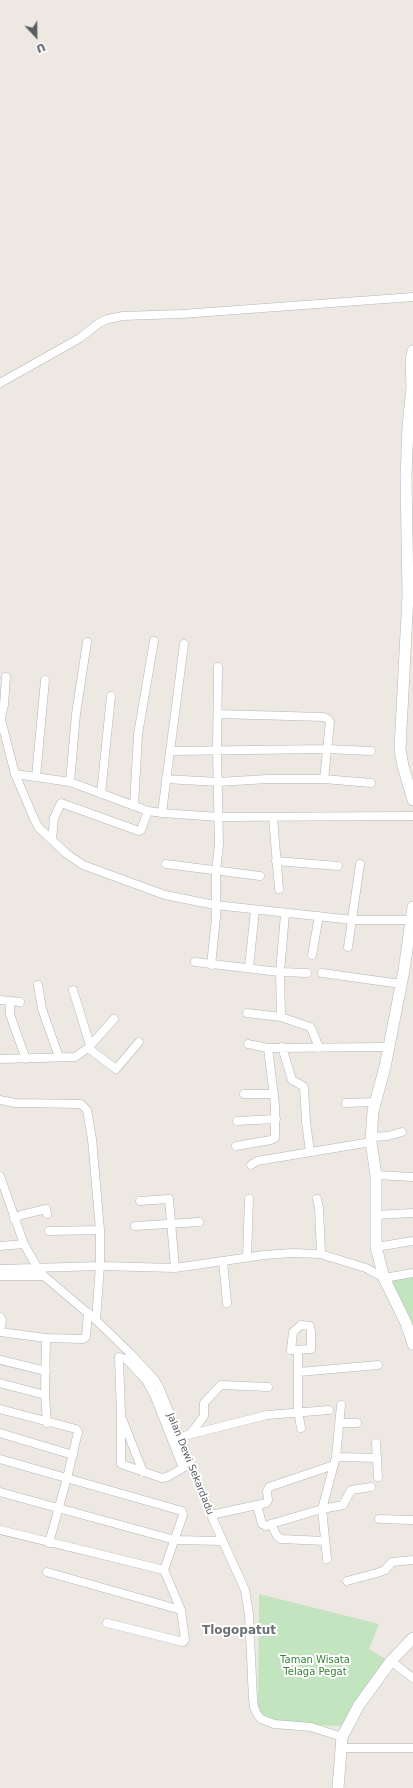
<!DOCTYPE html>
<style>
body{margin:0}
#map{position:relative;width:413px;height:1788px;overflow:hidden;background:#ede9e2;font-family:"DejaVu Sans",sans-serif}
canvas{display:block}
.north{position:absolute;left:16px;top:16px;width:40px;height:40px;-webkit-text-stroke:3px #fff;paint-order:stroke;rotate:158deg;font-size:11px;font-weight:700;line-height:16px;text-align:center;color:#5a5e62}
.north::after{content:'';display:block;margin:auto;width:14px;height:18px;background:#5a5e62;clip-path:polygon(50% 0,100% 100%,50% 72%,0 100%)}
</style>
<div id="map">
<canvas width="413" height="1788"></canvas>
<div class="north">U</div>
</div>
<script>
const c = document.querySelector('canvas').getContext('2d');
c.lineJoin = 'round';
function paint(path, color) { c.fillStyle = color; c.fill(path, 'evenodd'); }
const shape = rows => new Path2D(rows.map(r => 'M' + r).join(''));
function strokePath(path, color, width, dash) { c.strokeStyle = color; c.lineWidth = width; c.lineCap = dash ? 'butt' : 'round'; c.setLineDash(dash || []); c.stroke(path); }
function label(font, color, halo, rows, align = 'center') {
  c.font = font + ' "DejaVu Sans",sans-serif'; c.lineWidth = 4; c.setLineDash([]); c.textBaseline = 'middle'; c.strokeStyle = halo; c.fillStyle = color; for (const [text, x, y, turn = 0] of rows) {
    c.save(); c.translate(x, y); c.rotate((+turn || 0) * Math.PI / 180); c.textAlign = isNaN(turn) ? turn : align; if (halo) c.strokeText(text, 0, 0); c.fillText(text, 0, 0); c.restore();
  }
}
const green = shape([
 [413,1276,413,1331,390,1280],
 [259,1594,379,1624,369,1649,387,1660,341,1726,297,1724,268,1719,258,1710]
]);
const street = shape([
 [0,383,80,338,99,323,108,319,123,316,182,314,413,297],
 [218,714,324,717,328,719,330,722,324,779],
 [0,716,15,774,35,821,39,828,67,854,83,865,165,895,215,905,353,920,410,920],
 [1,717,4,705,6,677],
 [171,751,327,749,371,751],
 [15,774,70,782,148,811,162,813,219,817,413,816],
 [36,777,45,680],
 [166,779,218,782,268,779,324,779,371,783],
 [70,782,76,714,87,642],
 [101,794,111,696],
 [134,806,138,734,154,641],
 [162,813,184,644],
 [273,817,279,889],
 [52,840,54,818,61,803,139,831,141,830,148,811],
 [276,861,338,866],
 [166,864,260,876],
 [348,947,360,864],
 [312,955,319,916],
 [195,962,280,972,307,973],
 [211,965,216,918,216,871,219,844,217,751,218,667],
 [249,967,255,910],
 [322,973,401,984],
 [38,985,42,1009,59,1057],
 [73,990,90,1045],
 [0,1000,20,1002],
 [10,1002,10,1014,14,1026,26,1059],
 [247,1013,281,1017,280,972,285,914],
 [281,1017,310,1027,312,1030,319,1048],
 [248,1044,268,1048],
 [282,1047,292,1080,303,1086,304,1088,306,1122,310,1152],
 [88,1048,116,1069,139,1042],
 [0,1059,75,1057,88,1048,114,1019],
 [244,1094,274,1094],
 [0,1100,15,1103,81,1104,87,1110,92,1139,100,1230,100,1266,96,1320],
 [346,1103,375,1102],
 [237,1121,276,1119],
 [372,1137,388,1136,402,1132],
 [236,1146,271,1140,275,1138,275,1105,268,1048,388,1047],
 [251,1165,257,1161,371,1142],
 [376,1175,413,1177],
 [0,1176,24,1244,37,1267,44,1276,96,1320,130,1353,155,1380,160,1389,211,1515,245,1590,249,1614,253,1699,254,1707,257,1714,261,1719,274,1724,311,1727,342,1737],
 [317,1199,319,1208,321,1254],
 [140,1201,169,1199,175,1268],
 [375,1215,413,1213],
 [14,1219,21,1215,46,1209,47,1214],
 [135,1226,199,1222],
 [49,1231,100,1230],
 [0,1246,24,1244],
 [376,1247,413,1241],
 [247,1257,249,1199],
 [223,1261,227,1303],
 [0,1269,100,1266,175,1268,264,1255,292,1253,321,1254,330,1257,366,1268,384,1278,413,1273],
 [0,1276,44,1276],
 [0,1317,2,1320,0,1331],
 [301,1325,310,1326,311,1332,311,1349,291,1350,293,1332,301,1325],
 [0,1332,46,1338,83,1339,86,1337,88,1313],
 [46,1338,45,1395,47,1423],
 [298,1350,298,1411,301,1428],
 [0,1360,46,1371],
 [299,1372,378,1365],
 [0,1383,45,1395],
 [0,1409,76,1429,78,1432,67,1478,49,1543],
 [123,1421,143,1472],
 [340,1423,357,1423],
 [0,1433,73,1455],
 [191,1433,204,1416,204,1403,221,1385,268,1387],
 [180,1437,267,1415,329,1410],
 [376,1443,378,1477],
 [336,1457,377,1458],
 [0,1459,182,1511,183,1515,164,1570],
 [183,1468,155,1397,146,1380,126,1359,119,1357,121,1416,121,1464,162,1478,167,1477,190,1464],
 [0,1492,175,1540,222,1541],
 [257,1505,262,1524,266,1526,271,1524],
 [211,1515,266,1503,268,1500,267,1491,269,1487,334,1465],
 [379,1519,413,1520],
 [0,1530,164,1570,181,1610,185,1640,183,1642,107,1623],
 [325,1541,281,1539,277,1536,271,1524,322,1509,343,1505,351,1490,371,1487],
 [327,1559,322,1509,336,1457,341,1405],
 [47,1572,181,1610],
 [347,1581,377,1573,385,1570,392,1562,413,1560],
 [391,1661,413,1678],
 [341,1748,413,1748]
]);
const secondary = shape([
 [413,351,411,360,412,387,408,426,406,477,408,595,400,749,403,766,413,800],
 [413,907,404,970,385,1067,373,1111,371,1142,376,1175,376,1247,384,1278,406,1323,413,1344],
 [338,1788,342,1737,359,1705,391,1661,413,1638]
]);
const streetNames = [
 ["Jalan Dewi Sekardadu",190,1464,68]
];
const parkNames = [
 ["Taman Wisata",315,1660],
 ["Telaga Pegat",315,1672]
];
const quarterNames = [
 ["Tlogopatut",239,1631]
];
paint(green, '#c2e4bf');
strokePath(street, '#b3b5b9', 9);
strokePath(secondary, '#b4b7bc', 12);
strokePath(street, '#fff', 8);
strokePath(secondary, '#fff', 11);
label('10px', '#5a5e62', '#fff', streetNames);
label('10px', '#3b8338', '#fff', parkNames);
label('bold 12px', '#6b7074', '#fff', quarterNames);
</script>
